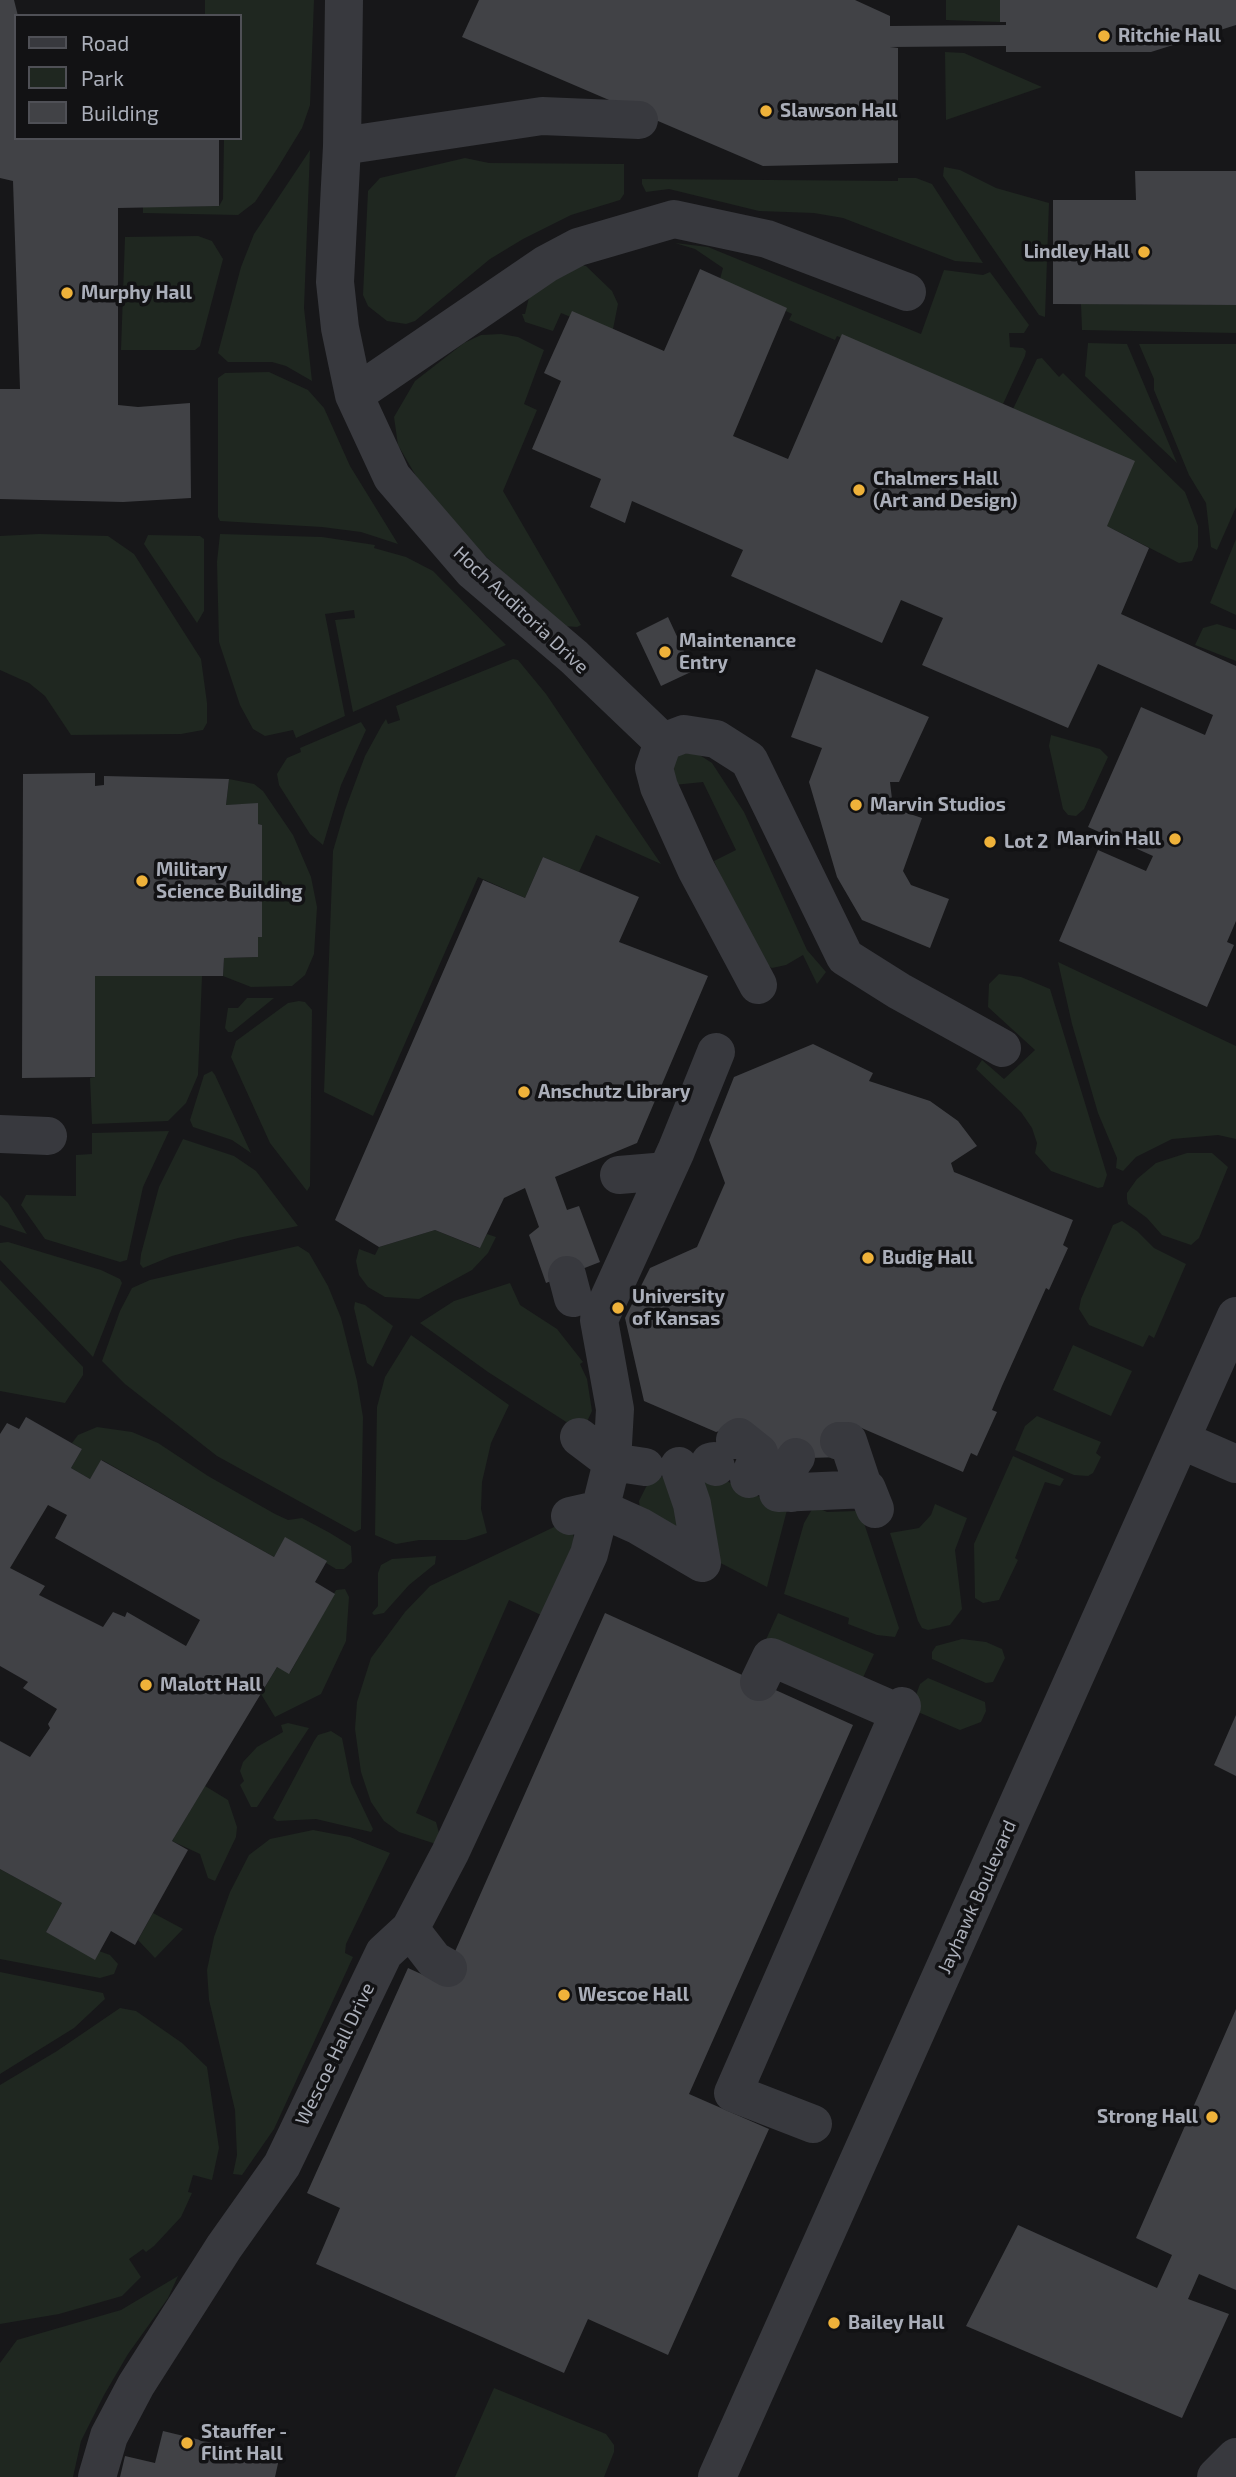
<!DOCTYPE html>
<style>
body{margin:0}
#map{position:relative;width:1236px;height:2477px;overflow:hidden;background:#171719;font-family:"Exo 2",sans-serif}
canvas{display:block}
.legend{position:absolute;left:14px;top:14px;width:228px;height:126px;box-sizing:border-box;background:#121214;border:2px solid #4f5056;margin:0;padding:9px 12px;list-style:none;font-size:21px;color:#aaaeb9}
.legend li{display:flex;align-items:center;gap:14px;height:35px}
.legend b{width:35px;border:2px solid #4f5056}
</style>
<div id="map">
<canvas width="1236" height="2477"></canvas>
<ul class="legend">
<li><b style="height:9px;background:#38393e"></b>Road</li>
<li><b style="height:19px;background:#1f2720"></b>Park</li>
<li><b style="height:19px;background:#414246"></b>Building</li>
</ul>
</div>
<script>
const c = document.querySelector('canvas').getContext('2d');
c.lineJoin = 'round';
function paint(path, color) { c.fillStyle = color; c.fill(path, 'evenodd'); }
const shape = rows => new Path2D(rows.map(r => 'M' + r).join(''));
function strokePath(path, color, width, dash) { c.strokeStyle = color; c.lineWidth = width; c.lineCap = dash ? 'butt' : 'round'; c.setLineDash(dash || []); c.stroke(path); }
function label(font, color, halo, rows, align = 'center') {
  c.font = font + ' "Exo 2",sans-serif'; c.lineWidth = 7; c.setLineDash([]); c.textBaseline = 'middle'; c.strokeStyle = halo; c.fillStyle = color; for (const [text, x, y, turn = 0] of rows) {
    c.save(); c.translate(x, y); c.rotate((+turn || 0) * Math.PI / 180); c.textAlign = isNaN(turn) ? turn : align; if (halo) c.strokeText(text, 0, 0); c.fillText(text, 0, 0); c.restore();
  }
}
const green = shape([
 [205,0,314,0,310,105,302,128,277,169,255,202,238,215,143,213,143,207,219,206,223,199,224,138,240,138,240,16,205,16],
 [946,0,1000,0,1000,22,946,20],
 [945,52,964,53,1042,87,946,120],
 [310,150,304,308,312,381,286,366,272,362,228,362,218,353,241,267,254,234],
 [465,158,489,163,624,164,624,194,620,200,571,215,523,239,490,259,415,321,406,324,387,321,368,306,363,295,368,191,380,178],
 [944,167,960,170,996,188,1049,203,1045,317,1039,315,943,176],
 [898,178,916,178,932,184,983,263,955,261,843,218,814,213,759,211,669,189,646,192,642,184,642,179,898,181],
 [198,236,212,241,223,259,200,346,195,350,121,350,125,237],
 [675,243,708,247,921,334,944,270,983,275,990,272,1029,325,1024,333,1009,333,1010,347,1023,348,1026,351,1025,356,1003,404,837,336,835,340,789,320,792,314,720,279,723,268,695,249],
 [581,265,586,266,612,291,618,304,612,334,561,313,553,331,525,322,522,314,525,314,530,293],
 [1081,304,1236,305,1236,333,1082,330],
 [501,334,518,337,544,350,524,404,537,410,503,491,581,625,577,627,564,626,438,514,398,445,394,417,415,381,464,343,481,335],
 [1088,343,1127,344,1177,463,1085,376],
 [1139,344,1236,344,1236,507,1217,550,1211,547,1206,503,1189,475,1154,390,1154,379],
 [1042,358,1059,377,1063,373,1185,492,1198,526,1198,547,1192,561,1179,563,1107,526,1013,409,1037,359],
 [269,372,308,390,324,408,350,466,398,544,361,532,322,527,220,521,218,517,218,378,225,373],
 [39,534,108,536,134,554,201,659,207,703,207,723,203,730,181,734,71,735,45,696,29,683,0,670,0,536],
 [220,534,322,537,375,545,374,548,406,557,433,571,506,645,353,712,335,620,355,618,354,610,325,614,345,716,296,738,293,730,265,736,253,729,240,705,219,642,217,562],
 [148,535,200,536,204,539,204,611,197,623,144,544],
 [1236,539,1236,615,1210,603],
 [1217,624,1236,630,1236,661,1195,645,1203,628],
 [513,659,518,660,546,694,661,864,596,835,579,872,543,857,525,898,478,877,373,1116,324,1092,333,851,345,810,365,756,382,725,386,719,388,724,400,720,396,706],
 [361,722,366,730,341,785,323,845,310,834,279,785,277,774,287,758,301,752,300,748],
 [1051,735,1100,749,1108,757,1084,809,1076,816,1068,815,1063,809,1049,746],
 [681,753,698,754,712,763,744,812,807,950,826,972,817,984,803,955,786,965,772,968,759,961,714,861,736,850,703,782,674,785,665,767],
 [229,779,254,784,263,791,293,835,311,877,317,907,314,954,305,975,292,986,251,987,223,976,224,958,257,957,258,937,262,936,262,825,258,824,258,804,226,805],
 [1058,962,1236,1046,1236,1139,1218,1135,1172,1139,1136,1157,1123,1171,1116,1168,1117,1158,1098,1113,1072,1024],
 [999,974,1021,977,1050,989,1107,1175,1103,1187,1098,1188,1051,1171,1035,1153,1037,1143,1032,1128,1021,1112,976,1069,982,1060,1004,1079,1035,1050,988,1007,989,984],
 [95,976,202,976,198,1075,186,1103,168,1121,92,1124,90,1078,95,1077],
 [247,998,274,998,232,1032,228,1032,225,1028,228,1008,238,1008],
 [299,1001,305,1002,312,1010,310,1186,307,1191,270,1143,231,1057,236,1041,288,1003],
 [212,1071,215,1075,251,1153,232,1140,193,1127,190,1120,204,1075],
 [169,1131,143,1187,127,1260,120,1262,45,1239,21,1205,26,1195,76,1196,76,1155,92,1154,92,1133],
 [183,1139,234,1156,256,1171,298,1226,238,1238,172,1256,143,1268,140,1264,141,1254,159,1187],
 [1187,1153,1212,1153,1228,1167,1199,1238,1191,1245,1162,1235,1147,1218,1128,1204,1127,1199,1127,1193,1137,1179,1156,1163],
 [0,1195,8,1203,27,1234,0,1225],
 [1122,1221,1137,1231,1154,1248,1186,1264,1154,1338,1149,1335,1143,1347,1089,1325,1079,1309,1081,1299,1113,1225],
 [435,1230,479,1248,487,1234,496,1237,488,1253,472,1270,419,1299,385,1297,368,1287,359,1275,356,1261,359,1249,375,1255,379,1247],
 [8,1242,101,1270,120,1279,122,1283,93,1357,0,1260,0,1243],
 [298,1246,309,1253,328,1286,341,1318,357,1381,363,1417,361,1529,355,1532,217,1456,125,1384,102,1361,120,1311,132,1288,150,1280],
 [0,1280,83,1367,83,1375,65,1403,0,1391],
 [510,1283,520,1305,557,1329,583,1362,580,1364,587,1379,592,1411,582,1432,488,1372,420,1323,454,1301],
 [355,1302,365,1305,393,1326,373,1367,367,1363,354,1308],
 [411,1335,509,1405,491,1443,482,1482,481,1509,487,1533,466,1540,419,1540,396,1544,375,1535,377,1407,385,1377],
 [1073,1345,1132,1371,1111,1416,1053,1390],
 [1037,1416,1101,1442,1096,1453,1101,1457,1093,1473,1088,1476,1074,1475,1015,1450,1025,1426],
 [97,1427,132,1432,158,1443,208,1476,275,1514,288,1520,302,1518,330,1533,351,1546,352,1562,344,1569,336,1569,285,1538,274,1557,102,1460,90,1479,71,1468,82,1449,72,1443,78,1435],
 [1013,1456,1064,1479,1060,1486,1045,1482,1015,1558,1018,1560,999,1600,983,1603,975,1598,974,1544],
 [665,1476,688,1539,640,1509,639,1501,646,1487,653,1478],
 [716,1476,787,1510,767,1587,705,1555,693,1480],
 [935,1504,967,1518,955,1550,962,1609,950,1625,928,1630,922,1628,918,1621,890,1533,919,1528,931,1515],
 [814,1506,827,1512,856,1511,861,1514,899,1628,895,1637,877,1635,848,1624,849,1618,784,1594,804,1523],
 [571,1519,575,1546,541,1615,509,1600,416,1813,436,1822,439,1833,436,1844,399,1832,384,1821,371,1802,361,1772,355,1729,357,1702,371,1658,405,1612,430,1586],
 [436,1556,435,1564,409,1585,384,1613,374,1615,372,1613,378,1606,378,1573,381,1565,392,1559],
 [345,1589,349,1597,346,1641,321,1694,275,1717,261,1694,277,1667,290,1673,336,1590],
 [778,1613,874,1654,859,1686,764,1644],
 [962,1639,986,1642,1002,1649,1005,1658,993,1682,986,1683,932,1659,932,1652,936,1646],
 [928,1678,985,1702,986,1711,981,1722,960,1730,911,1709,920,1684],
 [288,1723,309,1728,257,1807,251,1807,240,1785,244,1781,240,1771,243,1762,257,1747,283,1732,281,1725],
 [331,1731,342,1738,351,1783,373,1829,371,1832,316,1819,277,1821,273,1818,314,1741,318,1735],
 [205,1786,228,1800,237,1827,236,1837,215,1881,208,1878,200,1854,172,1841],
 [313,1830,350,1837,390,1853,346,1944,345,1953,353,1957,274,2129,242,2175,233,2174,237,2155,235,2110,209,2000,207,1970,214,1937,230,1892,249,1855,270,1839],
 [0,1869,62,1903,46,1932,110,1955,118,1964,114,1974,100,1978,0,1959],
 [153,1913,183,1929,155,1958,138,1940],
 [0,1972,103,1993,105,1999,74,2028,0,2074],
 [120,2008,136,2011,182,2043,207,2067,219,2148,212,2180,193,2175,188,2192,192,2193,181,2217,154,2246,146,2252,143,2249,129,2259,141,2277,122,2296,59,2314,0,2324,0,2085,57,2051],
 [178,2276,168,2298,128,2354,104,2395,81,2441,73,2477,0,2477,0,2363,17,2340,121,2310],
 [494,2388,606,2434,614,2445,614,2452,604,2477,455,2477]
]);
const building = shape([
 [0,0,14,0,18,16,16,138,219,138,219,206,118,208,118,405,138,407,190,403,191,498,123,502,0,499,0,389,20,389,13,181,0,178],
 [479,0,855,0,890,16,890,26,1006,25,1006,22,1000,22,1000,0,1236,0,1236,25,1151,52,1006,52,1006,46,890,47,898,48,898,163,763,166,462,37],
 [1135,171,1236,171,1236,305,1053,304,1053,200,1136,200],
 [700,269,787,308,733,436,788,459,842,334,1135,461,1107,526,1149,548,1121,614,1236,666,1236,921,1227,942,1234,945,1207,1007,1059,941,1098,850,1146,871,1153,856,1088,827,1141,707,1205,735,1213,715,1098,664,1068,728,922,665,943,618,901,600,882,643,731,576,743,550,632,501,625,523,590,507,601,479,532,449,561,381,544,373,572,311,664,351],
 [668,617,693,671,661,686,636,633],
 [816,669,929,717,899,782,890,782,892,799,901,811,922,818,903,871,911,885,949,899,930,948,862,920,837,877,809,782,822,748,791,737],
 [95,773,95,786,104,785,104,776,229,779,226,805,258,803,258,824,262,825,262,937,258,937,258,957,224,958,223,976,95,976,95,1077,22,1078,23,774],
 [543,857,639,897,619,942,708,976,637,1143,555,1177,567,1210,579,1206,600,1262,546,1283,529,1235,539,1227,525,1188,504,1198,480,1248,435,1230,379,1247,335,1220,483,880,525,898],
 [813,1044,873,1073,869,1081,930,1101,958,1121,977,1146,951,1163,954,1172,1073,1220,1063,1245,1068,1248,1049,1290,1046,1288,1002,1386,992,1410,997,1412,977,1456,971,1453,963,1472,857,1426,842,1457,809,1458,782,1454,735,1427,716,1432,644,1401,625,1318,650,1268,697,1247,725,1183,709,1140,734,1077],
 [26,1417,82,1449,71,1468,90,1479,101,1460,274,1557,285,1537,327,1561,315,1582,335,1594,289,1674,277,1667,172,1841,188,1850,135,1945,111,1931,95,1960,46,1932,62,1903,0,1869,0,1741,30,1757,50,1728,48,1724,57,1709,23,1688,28,1682,0,1666,0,1434,7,1423,19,1429],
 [48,1505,67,1515,55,1538,200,1620,186,1646,127,1612,125,1617,113,1612,103,1627,39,1595,45,1586,10,1568],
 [605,1613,853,1725,689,2094,769,2129,668,2355,588,2319,564,2373,316,2264,340,2208,307,2193,408,1968,441,1983],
 [1236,1715,1236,1776,1214,1765],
 [1236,2009,1236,2290,1199,2274,1188,2299,1229,2314,1182,2418,966,2326,1018,2225,1157,2288,1172,2255,1136,2238],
 [163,2431,279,2459,275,2477,120,2477,125,2456,155,2463]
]);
const minor = shape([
 [344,0,342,146,335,282,340,328,354,395,392,477,473,571,574,657,663,742,654,768,659,787,696,869,758,985],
 [342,146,542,116,639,120],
 [354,395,546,264,578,247,674,219,767,239,907,292],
 [663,742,684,734,716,739,749,760,845,957,899,991,1002,1048],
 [0,1134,48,1136],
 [619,1175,667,1171],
 [567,1275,573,1298],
 [579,1437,612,1462,645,1467],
 [735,1440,739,1437,759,1453,749,1479],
 [1181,1440,1236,1464],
 [839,1441,848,1441,864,1489],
 [710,1462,714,1461,716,1467],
 [679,1466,692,1504,702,1563],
 [778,1493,867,1489,875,1509],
 [792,1493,787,1470,796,1457],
 [570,1516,601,1509,639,1526,702,1563],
 [759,1682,771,1657,899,1713],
 [410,1929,434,1960,448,1968],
 [813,2124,733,2093,902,1706],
 [97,2477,109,2436,136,2385,224,2247,282,2165,384,1953,410,1929,450,1853,589,1554,612,1462,615,1409,599,1320,676,1151,716,1052],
 [717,2477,1236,1316],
 [1216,2477,1236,2457]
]);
const markers = [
 [1104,36,7,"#efb23a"],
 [766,111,7,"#efb23a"],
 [1144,252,7,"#efb23a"],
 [67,293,7,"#efb23a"],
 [859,490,7,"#efb23a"],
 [665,652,7,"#efb23a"],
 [856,805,7,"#efb23a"],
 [1175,839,7,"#efb23a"],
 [990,842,7,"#efb23a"],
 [142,881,7,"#efb23a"],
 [524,1092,7,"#efb23a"],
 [868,1258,7,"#efb23a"],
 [618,1308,7,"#efb23a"],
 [146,1685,7,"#efb23a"],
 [564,1995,7,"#efb23a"],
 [1212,2117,7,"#efb23a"],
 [834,2323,7,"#efb23a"],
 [187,2443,7,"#efb23a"]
];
const poiNames = [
 ["Ritchie Hall",1118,36],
 ["Slawson Hall",780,111],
 ["Lindley Hall",1130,252,"right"],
 ["Murphy Hall",81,293],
 ["Chalmers Hall",873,479],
 ["(Art and Design)",873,501],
 ["Maintenance",679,641],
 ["Entry",679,663],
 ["Marvin Studios",870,805],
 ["Marvin Hall",1161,839,"right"],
 ["Lot 2",1004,842],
 ["Military",156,870],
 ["Science Building",156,892],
 ["Anschutz Library",538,1092],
 ["Budig Hall",882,1258],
 ["University",632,1297],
 ["of Kansas",632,1319],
 ["Malott Hall",160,1685],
 ["Wescoe Hall",578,1995],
 ["Strong Hall",1198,2117,"right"],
 ["Bailey Hall",848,2323],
 ["Stauffer -",201,2432],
 ["Flint Hall",201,2454]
];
const streetNames = [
 ["Hoch Auditoria Drive",521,610,43],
 ["Jayhawk Boulevard",977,1897,-66],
 ["Wescoe Hall Drive",335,2054,-64]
];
paint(green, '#1f2720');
paint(building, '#414246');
strokePath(minor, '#38393e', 38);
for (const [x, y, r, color] of markers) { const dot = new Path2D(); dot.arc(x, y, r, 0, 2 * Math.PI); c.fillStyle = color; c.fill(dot); strokePath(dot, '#121214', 2.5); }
label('bold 19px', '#aaaeb9', '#121214', poiNames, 'left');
label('19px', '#aaaeb9', '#121214', streetNames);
</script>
